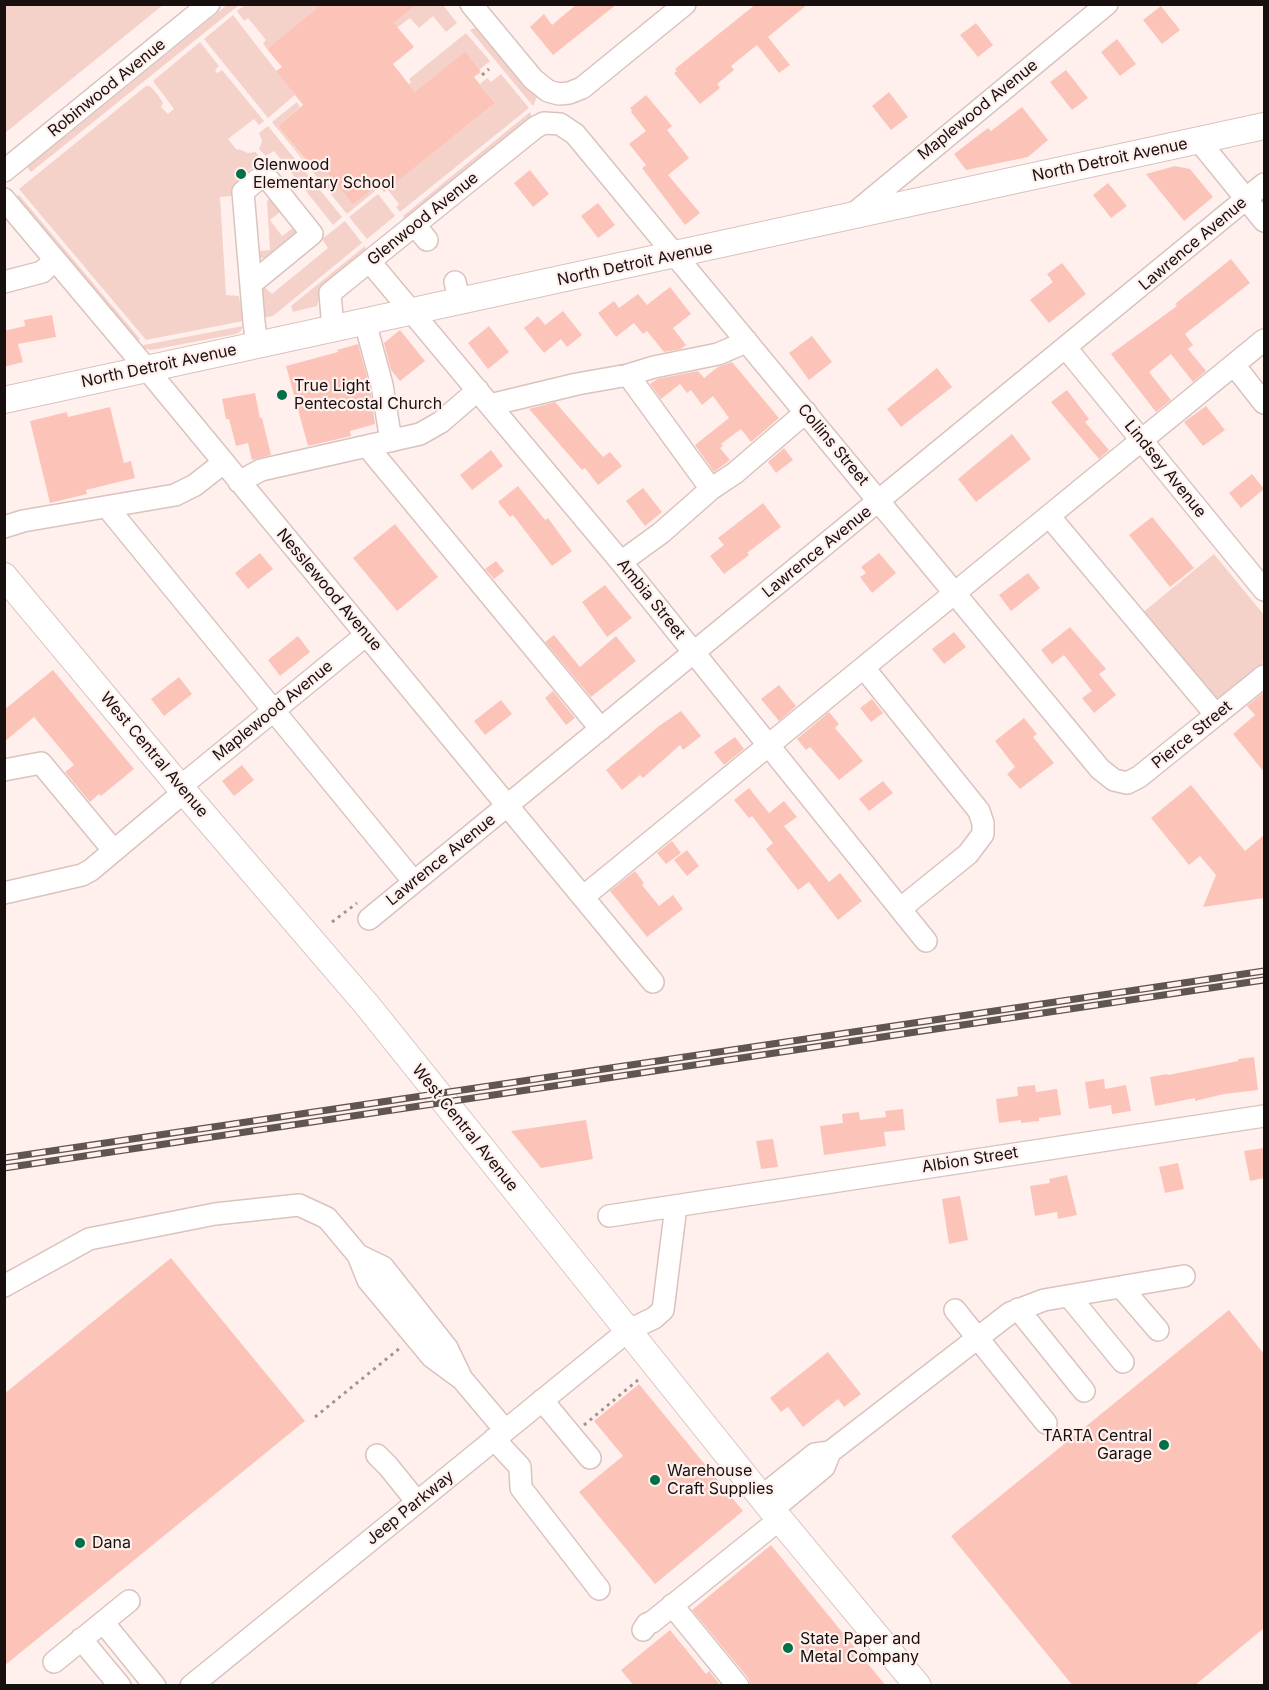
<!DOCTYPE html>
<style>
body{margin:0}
#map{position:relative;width:1269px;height:1690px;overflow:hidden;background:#fff0ed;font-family:Inter,sans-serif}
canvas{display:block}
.frame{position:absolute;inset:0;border:6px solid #18100e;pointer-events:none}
</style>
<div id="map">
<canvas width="1269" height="1690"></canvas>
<div class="frame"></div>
</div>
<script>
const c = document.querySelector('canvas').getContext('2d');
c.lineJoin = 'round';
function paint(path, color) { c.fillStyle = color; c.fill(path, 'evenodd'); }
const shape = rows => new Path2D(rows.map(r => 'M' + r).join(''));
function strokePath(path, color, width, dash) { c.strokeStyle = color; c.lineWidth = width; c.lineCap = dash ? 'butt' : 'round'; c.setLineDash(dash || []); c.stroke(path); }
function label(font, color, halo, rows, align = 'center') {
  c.font = font + ' Inter,sans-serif'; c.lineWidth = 4.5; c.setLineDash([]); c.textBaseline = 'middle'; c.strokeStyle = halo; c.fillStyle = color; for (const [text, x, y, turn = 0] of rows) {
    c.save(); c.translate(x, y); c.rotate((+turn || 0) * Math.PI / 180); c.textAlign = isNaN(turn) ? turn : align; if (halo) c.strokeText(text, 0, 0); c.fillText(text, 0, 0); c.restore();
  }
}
const green = shape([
 [5,4,163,4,163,5,5,133],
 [227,5,239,5,31,172,27,167],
 [245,5,322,5,267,49,263,43,266,40,248,18,244,21,237,11],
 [412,5,443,5,457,23,446,32,433,16,419,28,410,18,394,30,374,39,413,7],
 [233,15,295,95,268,118,204,39],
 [474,28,481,31,537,97,533,106,470,30],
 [466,33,490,61,479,70,415,92,409,84,411,82,409,79],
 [200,42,219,66,215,70,217,73,222,70,264,121,259,125,254,119,228,139,237,150,239,149,248,153,256,152,261,160,240,178,235,185,232,196,220,197,226,295,239,296,243,321,146,340,19,189,146,86,150,86,158,95,163,103,161,107,168,114,174,109,153,81],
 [501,74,529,108,400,212,396,207,399,204,387,189,495,103,480,84,487,78,491,82],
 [297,102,300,107,278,126,309,165,317,160,353,205,373,189,375,191,347,214,272,122],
 [530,112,532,118,406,220,403,216],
 [268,126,342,217,333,225,274,151,266,156,259,149,262,141,259,133],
 [378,194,395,216,367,239,349,217],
 [19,195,140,339,135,343,15,199],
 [270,198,280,212,270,220,282,236,293,228,296,232,264,258,260,258,258,251,270,250,267,201],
 [345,221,362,243,273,316,262,318,260,283,272,294,328,248,322,239],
 [365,246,366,253,321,289,317,306,293,312,291,306],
 [243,326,241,331,236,334,151,350,142,348,144,345],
 [1214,554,1264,615,1264,662,1214,704,1141,614]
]);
const building = shape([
 [322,4,417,4,394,23,414,47,393,64,415,92,465,52,481,72,474,77,495,103,384,192,378,185,353,205,317,160,310,165,278,126,303,105,276,71,282,67,267,49],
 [577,4,617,4,553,55,530,27,544,14,552,25],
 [756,4,808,4,768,37,790,65,779,73,757,45,731,66,734,70,717,84,720,88,700,104,674,73,677,71,675,69],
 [1161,6,1180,30,1162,44,1143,20],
 [976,23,993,45,978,57,960,35],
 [1117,39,1136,64,1120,76,1101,52],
 [1066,70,1088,98,1072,110,1050,82],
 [889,92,908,117,891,130,872,106],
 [646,95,672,126,667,130,689,158,668,175,700,213,685,225,642,168,646,165,629,144,646,131,631,112,632,110,630,108],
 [1022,107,1048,140,1028,157,966,170,954,154,988,128,991,131],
 [1175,166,1190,169,1213,197,1184,221,1146,174],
 [530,170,549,194,533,207,514,183],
 [1108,183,1127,206,1111,218,1093,195],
 [598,203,615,225,598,238,581,216],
 [1231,259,1250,283,1185,334,1193,345,1188,349,1206,371,1193,382,1171,354,1149,372,1171,400,1156,412,1111,354,1177,306,1175,304],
 [1062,263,1086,294,1049,323,1030,300,1053,282,1047,274],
 [670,287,691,314,673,328,686,345,681,349,664,352,647,331,643,334,634,323,616,337,598,313,614,301,619,308,638,294,647,305],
 [563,311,582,335,567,347,561,339,544,353,524,328,538,316,545,325],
 [52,315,56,337,18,344,23,362,4,367,4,331,25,326,24,320],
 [489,326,509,352,488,369,468,343],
 [400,330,425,361,400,381,391,370,384,343],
 [812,336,832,362,809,380,789,353],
 [358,344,370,388,375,424,350,431,351,436,308,446,286,366,338,352,337,350],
 [732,362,779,418,751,442,741,429,721,444,723,446,720,448,730,460,714,472,695,445,729,418,713,396,702,405,691,390,687,393,680,384,661,399,650,384,657,379,698,371,704,378,718,367],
 [937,368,952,387,901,427,887,409],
 [1067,390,1089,419,1085,422,1109,450,1099,459,1051,402],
 [255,393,260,418,262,418,271,455,252,460,248,443,236,446,229,419,226,419,222,399],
 [555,402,603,457,610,452,622,466,598,485,585,468,582,470,529,409],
 [1206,406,1225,430,1203,446,1184,422],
 [110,407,124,463,131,461,135,478,86,490,87,494,50,503,30,421,67,412,68,417],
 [1012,434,1031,459,976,502,958,479],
 [784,448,793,460,776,473,768,462],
 [491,450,503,466,472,490,460,475],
 [1252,474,1264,489,1241,508,1229,493],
 [518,486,545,520,548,518,572,551,552,566,513,515,510,517,498,502],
 [643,488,662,512,645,526,626,501],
 [763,503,781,527,747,553,749,555,724,574,710,556,724,545,718,538],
 [1152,517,1194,568,1170,587,1129,535],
 [395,524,438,577,397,611,353,558],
 [260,553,273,569,248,589,235,573],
 [879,553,896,573,872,593,860,577,866,573,861,567],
 [496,561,504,571,494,579,485,569],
 [1028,573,1040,588,1011,611,999,595],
 [605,585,632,618,607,637,582,602],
 [1070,627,1106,669,1099,674,1116,695,1094,713,1082,698,1092,691,1064,655,1052,664,1041,650],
 [954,632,966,647,944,664,932,649],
 [554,635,580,667,616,636,636,661,591,697,545,642],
 [298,636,310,652,280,676,268,660],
 [53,670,134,769,101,796,99,794,90,802,65,772,74,765,34,717,4,742,4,710],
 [179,677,192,694,164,716,151,699],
 [779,685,796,706,779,721,761,699],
 [553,691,575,718,566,725,545,698],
 [1264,692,1264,772,1233,734,1255,715,1247,706],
 [872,699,883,713,871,722,860,708],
 [501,700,512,714,485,735,474,721],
 [681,711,701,736,683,750,680,745,643,778,640,775,622,790,606,770,659,726],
 [829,712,839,724,835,728,863,761,839,780,810,747,806,750,797,739],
 [1024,718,1037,734,1033,737,1054,763,1020,789,1007,774,1015,767,995,741],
 [735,737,744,749,724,765,714,752],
 [242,765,254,780,234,796,222,781],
 [883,781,893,793,869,811,859,799],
 [1191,785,1245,851,1264,835,1264,898,1203,907,1216,875,1200,856,1189,865,1151,818],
 [749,788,769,813,784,801,797,817,784,826,829,882,840,873,862,901,838,920,809,882,798,890,766,849,773,843,752,816,749,818,734,800],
 [672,841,681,853,666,864,657,853],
 [687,850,699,866,687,876,674,860],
 [635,871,644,883,642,885,659,906,673,895,683,909,647,937,610,891],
 [1254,1057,1258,1090,1224,1094,1195,1101,1195,1098,1155,1106,1150,1077,1167,1074,1168,1075,1238,1061,1238,1059],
 [1104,1079,1105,1089,1126,1085,1131,1111,1112,1114,1111,1105,1089,1109,1085,1082],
 [1035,1085,1036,1092,1057,1089,1061,1115,1039,1118,1039,1121,1021,1123,1021,1120,999,1123,996,1099,1018,1096,1017,1087],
 [903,1109,905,1130,884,1132,886,1146,824,1155,820,1126,843,1123,842,1114,859,1112,860,1120,886,1117,885,1111],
 [586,1120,593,1159,541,1168,511,1131],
 [773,1139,778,1167,761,1169,756,1141],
 [1264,1148,1264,1178,1250,1181,1244,1151],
 [1178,1163,1184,1189,1165,1193,1159,1167],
 [1067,1175,1077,1215,1058,1219,1057,1212,1035,1216,1030,1186,1050,1183,1049,1179],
 [960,1196,968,1240,949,1244,942,1199],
 [171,1258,305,1421,4,1666,4,1394],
 [1229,1310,1264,1354,1264,1628,1194,1686,1073,1686,951,1536],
 [828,1352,861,1394,844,1407,838,1399,803,1427,788,1407,781,1412,770,1398],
 [639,1384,743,1511,655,1584,579,1492,623,1456,594,1421],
 [771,1545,886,1686,751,1686,748,1678,692,1610],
 [670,1630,706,1674,709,1671,721,1686,634,1686,621,1670]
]);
const path = shape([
 [482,75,489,69],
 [332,922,357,903],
 [315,1417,400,1348],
 [584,1425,638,1380]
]);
const minor = shape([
 [471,4,533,79,548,91,559,94,569,93,582,88,685,4],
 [1199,141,1264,221],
 [4,171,209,4],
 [4,199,146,368,653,982],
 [851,216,1107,4],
 [415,225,427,240],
 [370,262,621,562,926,941],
 [4,282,42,272,55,260],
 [455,282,460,301],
 [251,284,312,234,269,180,262,179,257,180,243,192,254,322,257,345],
 [365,322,382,385,391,441],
 [333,329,330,293,536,127,544,123,560,124,575,134,1100,769,1114,780,1127,783,1139,777,1264,676],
 [1066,348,1264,590],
 [1234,365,1264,403],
 [628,375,711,489],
 [490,405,577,384,628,375,654,367,718,354,739,345,746,340],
 [367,446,601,729],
 [239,482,261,470,420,434,441,422,478,390],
 [107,507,414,882],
 [1049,516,1216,715],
 [4,527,23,521,175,495,195,485,223,463],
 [621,562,661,533,711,489,735,473,806,412],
 [864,668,979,811,983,823,983,834,968,854,900,909],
 [4,770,41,763,114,851],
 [180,787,366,635],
 [4,893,82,875,91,870,184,792],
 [583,897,1264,340],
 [369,919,1264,184],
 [609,1216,1264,1116],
 [358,1255,383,1267,447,1348,460,1375],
 [4,1286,89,1239,215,1214,299,1205,327,1218,358,1255,368,1280,432,1357,462,1379,505,1430],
 [1121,1287,1158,1330],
 [1069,1296,1123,1362],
 [1018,1309,1084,1391],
 [955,1310,1046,1423],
 [542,1400,590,1458],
 [494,1439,520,1467,521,1488,599,1589],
 [830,1452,1010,1313,1044,1300,1184,1276],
 [377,1455,388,1466,417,1502],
 [761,1497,815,1454,830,1452,824,1467,772,1510],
 [672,1605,738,1686],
 [103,1622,155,1686],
 [643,1630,647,1624,652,1622,780,1519],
 [81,1639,120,1686],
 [54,1662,129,1601],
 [191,1686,629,1330,654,1318,663,1310,676,1206]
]);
const major = shape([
 [4,400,1264,126],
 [4,576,180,787,367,1005,772,1510,918,1686]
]);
const rail = shape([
 [4,1158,1264,971],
 [4,1168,1264,980]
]);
const markers = [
 [241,174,6,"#017049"],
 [282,395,6,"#017049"],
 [1164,1445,6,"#017049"],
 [655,1480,6,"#017049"],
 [80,1543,6,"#017049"],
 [788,1648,6,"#017049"]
];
const streetNames = [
 ["Robinwood Avenue",107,88,-39],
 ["Maplewood Avenue",978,110,-39],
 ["North Detroit Avenue",1110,160,-12],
 ["Glenwood Avenue",423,219,-39],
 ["Lawrence Avenue",1193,244,-40],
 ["North Detroit Avenue",635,264,-12],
 ["North Detroit Avenue",159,366,-12],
 ["Collins Street",833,445,50],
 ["Lindsey Avenue",1165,469,51],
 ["Lawrence Avenue",817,552,-39],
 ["Nesslewood Avenue",329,590,50],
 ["Ambia Street",651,599,51],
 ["Maplewood Avenue",273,711,-39],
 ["Pierce Street",1192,735,-39],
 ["West Central Avenue",154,755,50],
 ["Lawrence Avenue",441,860,-39],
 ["West Central Avenue",465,1128,51],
 ["Albion Street",970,1160,-9],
 ["Jeep Parkway",410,1508,-39]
];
const poiNames = [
 ["Glenwood",253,165],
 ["Elementary School",253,183],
 ["True Light",294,386],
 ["Pentecostal Church",294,404],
 ["TARTA Central",1152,1436,"right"],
 ["Garage",1152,1454,"right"],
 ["Warehouse",667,1471],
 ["Craft Supplies",667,1489],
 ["Dana",92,1543],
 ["State Paper and",800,1639],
 ["Metal Company",800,1657]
];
paint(green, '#f4d2ca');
paint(building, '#fcc4b8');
strokePath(minor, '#dac3be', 24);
strokePath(major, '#dac3be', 28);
strokePath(path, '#a09492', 3, [3, 4.5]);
strokePath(minor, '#fff', 21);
strokePath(major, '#fff', 26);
strokePath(rail, '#5f5553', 7);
strokePath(rail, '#fff0ed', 4.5, [14]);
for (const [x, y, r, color] of markers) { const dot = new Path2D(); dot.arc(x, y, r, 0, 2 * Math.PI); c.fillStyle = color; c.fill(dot); strokePath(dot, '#fff0ed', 2); }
label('16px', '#18100e', '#fff0ed', streetNames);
label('16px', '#18100e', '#fff0ed', poiNames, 'left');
</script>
